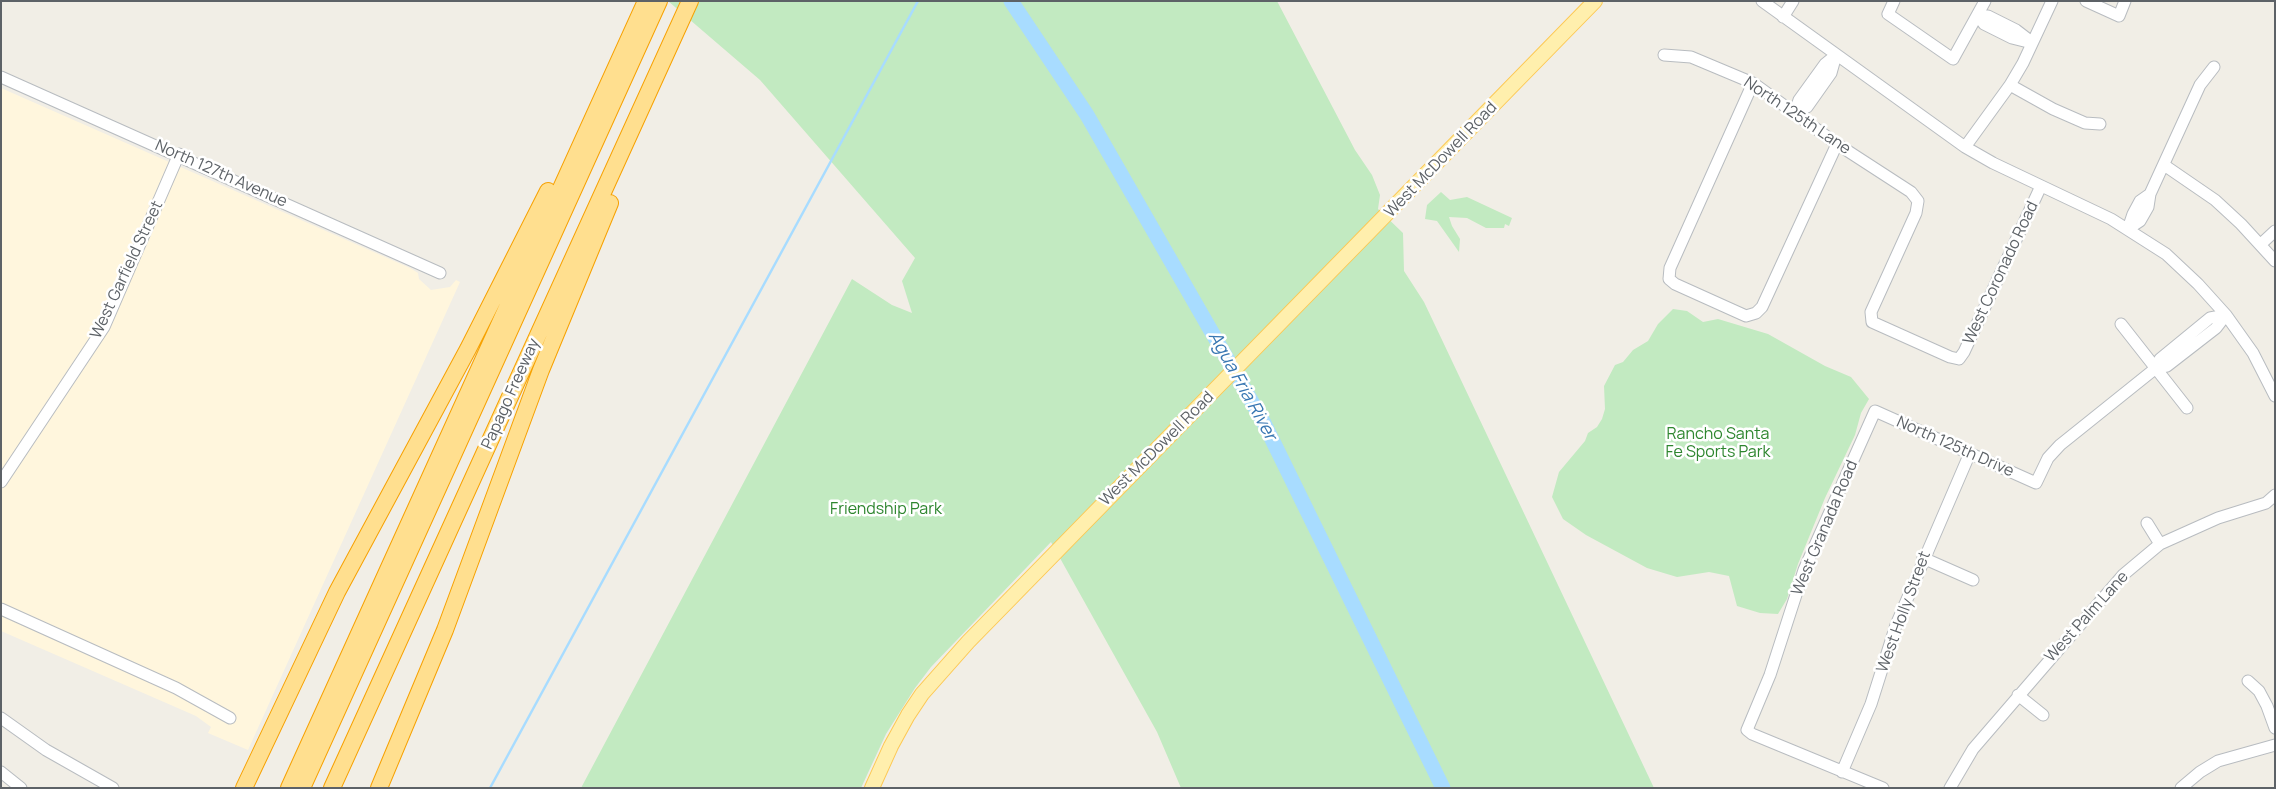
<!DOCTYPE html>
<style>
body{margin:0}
#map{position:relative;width:2276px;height:789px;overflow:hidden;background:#f1eee6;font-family:Manrope,sans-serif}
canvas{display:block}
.frame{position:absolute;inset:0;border:2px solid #5d6267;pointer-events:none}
</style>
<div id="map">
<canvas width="2276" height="789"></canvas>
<div class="frame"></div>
</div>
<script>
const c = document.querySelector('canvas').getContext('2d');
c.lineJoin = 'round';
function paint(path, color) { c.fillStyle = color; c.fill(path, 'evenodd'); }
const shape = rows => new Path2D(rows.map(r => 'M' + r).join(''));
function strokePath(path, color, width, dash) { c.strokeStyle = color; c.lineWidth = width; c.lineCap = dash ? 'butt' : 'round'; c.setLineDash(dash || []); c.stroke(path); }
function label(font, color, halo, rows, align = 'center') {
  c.font = font + ' Manrope,sans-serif'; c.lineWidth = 5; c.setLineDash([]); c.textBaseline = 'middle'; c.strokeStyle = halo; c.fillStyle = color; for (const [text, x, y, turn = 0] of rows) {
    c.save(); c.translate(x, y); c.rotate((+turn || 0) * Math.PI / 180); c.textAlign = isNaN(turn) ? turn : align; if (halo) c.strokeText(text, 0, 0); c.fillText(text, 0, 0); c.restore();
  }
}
const commercial = shape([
 [1,88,410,268,418,273,419,279,431,290,450,287,456,280,460,282,248,750,208,733,211,727,196,716,1,631]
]);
const green = shape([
 [668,1,1277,1,1355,150,1372,175,1380,195,1378,209,1403,233,1404,271,1424,302,1443,342,1654,788,1181,788,1157,732,1051,542,931,667,915,688,886,734,861,788,581,788,852,279,892,305,912,313,902,281,915,258,760,80],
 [1441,192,1450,200,1467,197,1512,218,1509,226,1505,224,1504,228,1486,228,1467,218,1449,217,1452,226,1460,239,1459,252,1437,221,1425,219,1427,205],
 [1673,309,1687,311,1703,322,1718,319,1768,334,1825,366,1851,377,1869,399,1861,413,1855,435,1825,498,1798,564,1787,599,1778,614,1760,613,1737,606,1729,576,1709,572,1677,577,1647,568,1586,535,1563,519,1552,497,1559,472,1585,441,1588,433,1597,427,1602,419,1605,409,1604,386,1615,365,1623,362,1633,350,1648,341,1658,324]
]);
const stream = shape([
 [490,788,918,1]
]);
const river = shape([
 [1011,1,1087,115,1264,423,1443,788]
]);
const minor = shape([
 [1762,1,1965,147,1993,163,2111,219,2166,254,2198,284,2226,315,2253,353,2275,396],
 [1894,1,1888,14,1953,59,1985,1],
 [2086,1,2119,16,2125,1],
 [1978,16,1984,24,2012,38,2032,43],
 [1978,16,1988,16,2016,30,2029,40],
 [1783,17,1793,1],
 [1664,55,1691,57,1753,83,1837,144,1911,192,1918,201,1916,213,1871,312,1872,322,1950,357,1959,359,1964,352,2041,186],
 [1,77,440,273],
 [1753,83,1670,268,1669,279,1675,284,1746,316,1756,313,1762,307,1837,144],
 [2010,85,2053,109,2085,123,2100,124],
 [1795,112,1807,107,1831,73,1836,55],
 [1795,112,1799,100,1825,64,1836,55],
 [1965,147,2010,85,2023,63,2052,1],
 [2164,165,2215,200,2241,224,2275,261],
 [2128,229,2140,221,2148,207,2150,194,2200,85,2214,67],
 [2128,229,2133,214,2140,201,2150,194],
 [2261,244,2275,231],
 [2121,324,2187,408],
 [2156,368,2160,359,2210,318,2226,315],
 [1,482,104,327,179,154],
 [2147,523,2160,544],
 [1923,558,1973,580],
 [1,609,176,688,230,718],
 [2248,681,2259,691,2267,706,2275,728],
 [2018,695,2043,715],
 [1,718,46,750,113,788],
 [1,772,21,788],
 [1842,772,1871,704,1896,625,1970,453],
 [1883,788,1752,734,1747,730,1770,675,1804,570,1875,411,2036,483,2048,458,2060,445,2156,368,2167,366,2216,328,2226,315],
 [1950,788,1973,749,2123,575,2160,544,2218,518,2266,503,2275,495],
 [2181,788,2200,772,2218,761,2275,745]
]);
const major = shape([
 [872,788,891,746,908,715,922,694,968,642,1595,1]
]);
const highway = shape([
 [244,788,337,592,468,349,548,191],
 [289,788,646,1],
 [302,788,659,1],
 [332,788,690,1],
 [379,788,445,630,541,370,610,203]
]);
const streetNames = [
 ["North 125th Lane",1797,116,34],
 ["West McDowell Road",1441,160,-46],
 ["North 127th Avenue",221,174,24],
 ["West Garfield Street",127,270,-65],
 ["West Coronado Road",2001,273,-65],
 ["Papago Freeway",511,394,-66],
 ["North 125th Drive",1955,447,24],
 ["West McDowell Road",1157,449,-45],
 ["West Granada Road",1825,528,-67],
 ["West Holly Street",1904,612,-70],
 ["West Palm Lane",2087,617,-48]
];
const parkNames = [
 ["Rancho Santa",1718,435],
 ["Fe Sports Park",1718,453],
 ["Friendship Park",886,510]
];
const waterNames = [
 ["Agua Fria River",1242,386,61]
];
paint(commercial, '#fff6dd');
paint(green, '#c2eac1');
strokePath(stream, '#a8dcff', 2.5);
strokePath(river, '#a8dcff', 15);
strokePath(minor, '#b8bcc0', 13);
strokePath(major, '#fdc852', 16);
strokePath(highway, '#f7a100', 18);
strokePath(minor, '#fff', 11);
strokePath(major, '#ffefad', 14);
strokePath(highway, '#ffdf8f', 16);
label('16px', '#5d6267', '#fff', streetNames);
label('16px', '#2e862f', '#fff', parkNames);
label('italic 18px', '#3877b2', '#fff', waterNames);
</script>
